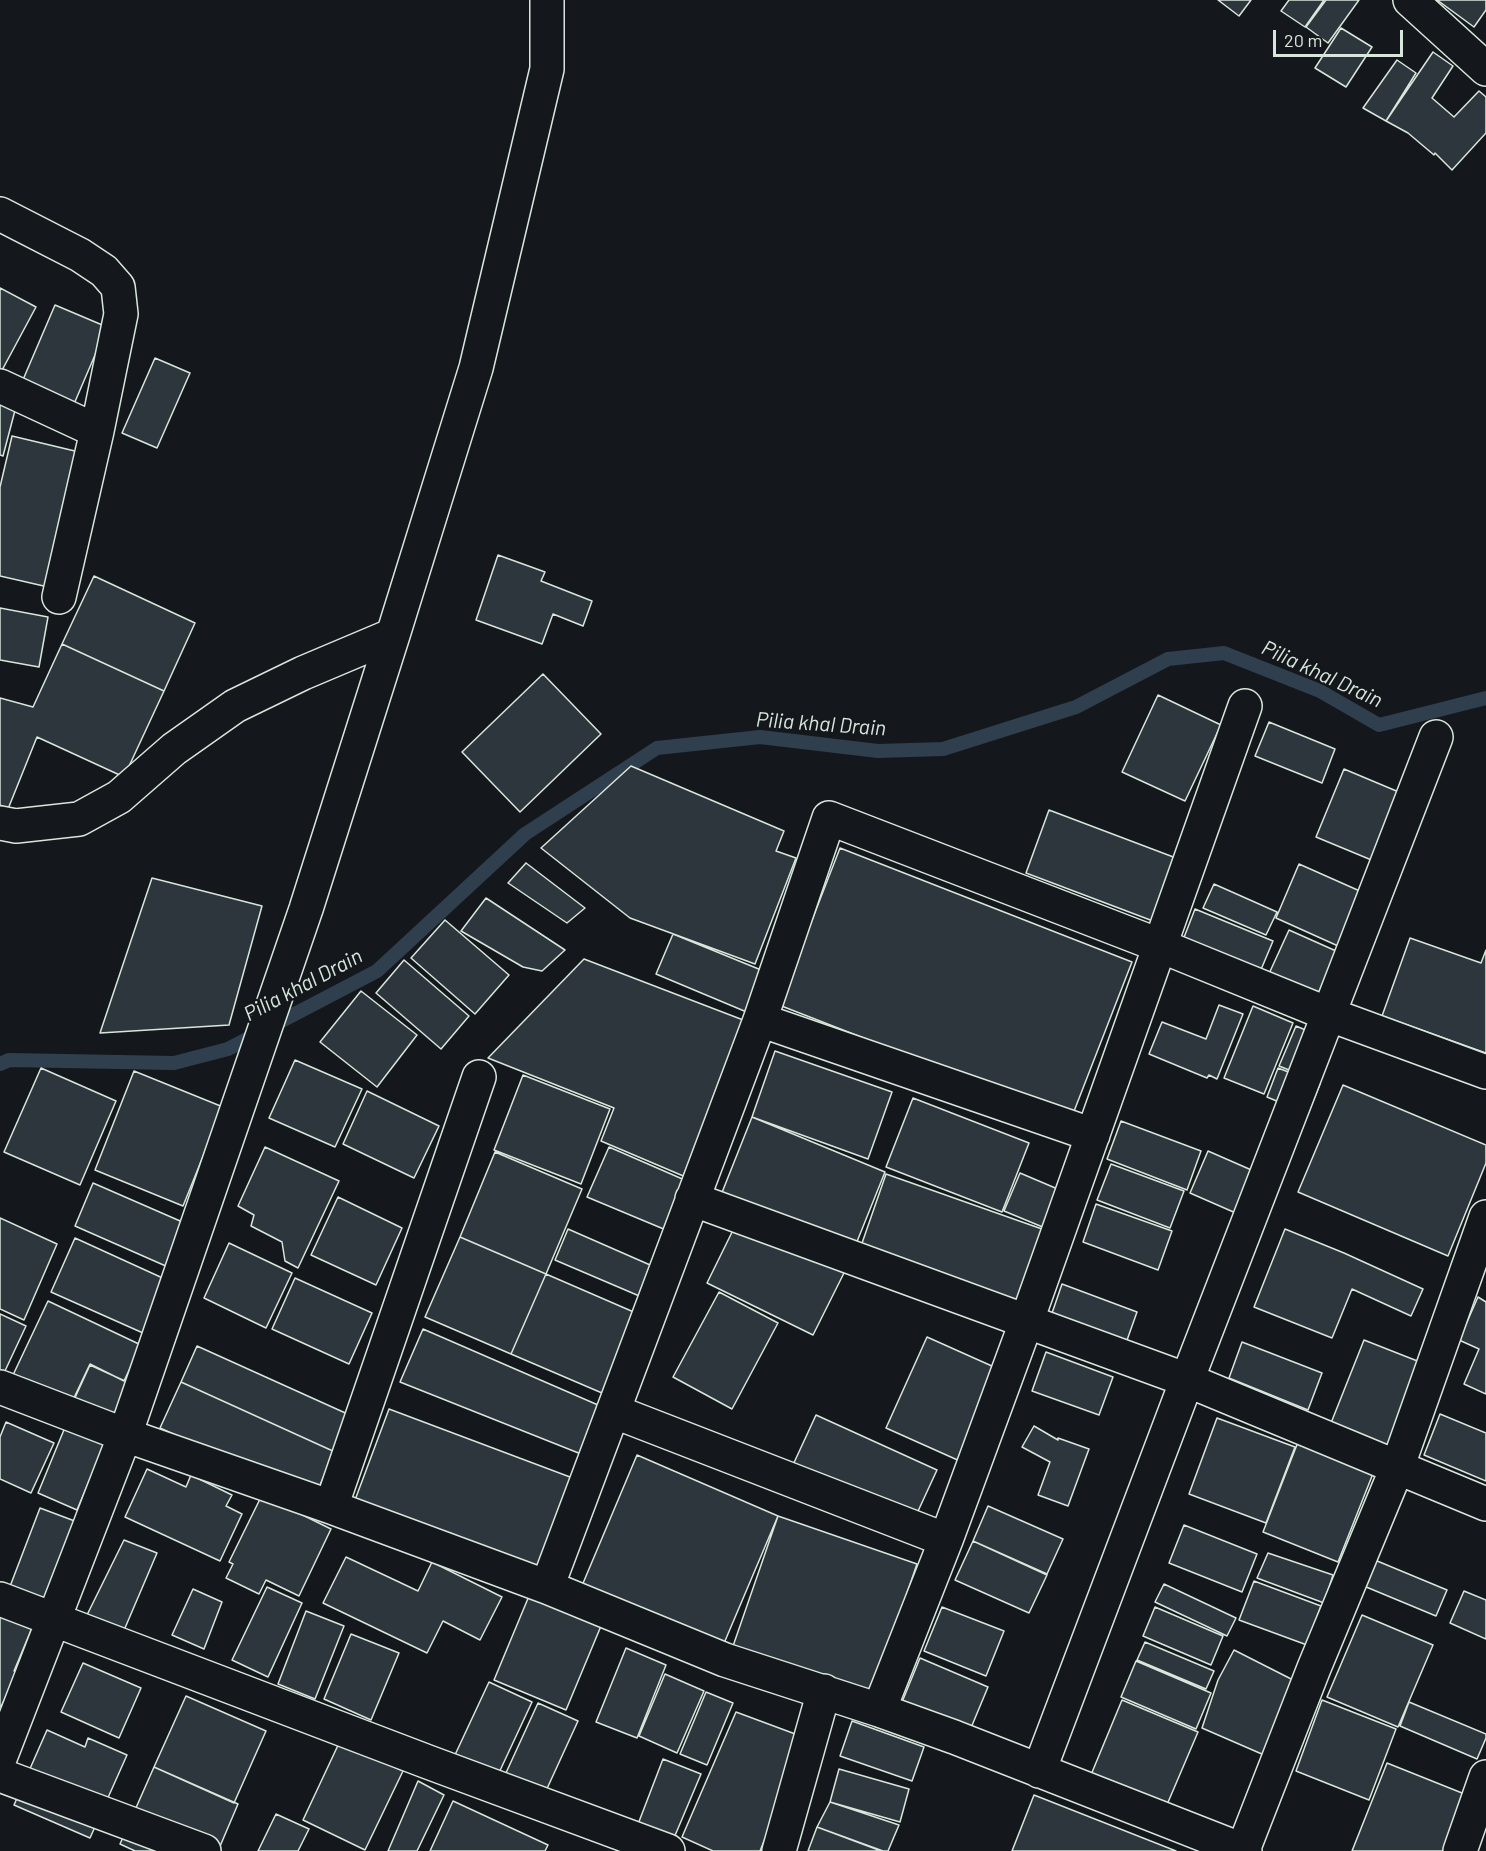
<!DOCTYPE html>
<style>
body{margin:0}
#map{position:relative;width:1486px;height:1851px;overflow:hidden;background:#14181c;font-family:Barlow,sans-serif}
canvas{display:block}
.scale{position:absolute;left:1273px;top:30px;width:130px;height:27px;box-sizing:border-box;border:3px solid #d8e6dc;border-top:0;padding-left:8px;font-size:18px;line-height:21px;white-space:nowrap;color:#d8e6dc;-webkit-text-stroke:4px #14181c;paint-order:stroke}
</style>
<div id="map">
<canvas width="1486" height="1851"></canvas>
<div class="scale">20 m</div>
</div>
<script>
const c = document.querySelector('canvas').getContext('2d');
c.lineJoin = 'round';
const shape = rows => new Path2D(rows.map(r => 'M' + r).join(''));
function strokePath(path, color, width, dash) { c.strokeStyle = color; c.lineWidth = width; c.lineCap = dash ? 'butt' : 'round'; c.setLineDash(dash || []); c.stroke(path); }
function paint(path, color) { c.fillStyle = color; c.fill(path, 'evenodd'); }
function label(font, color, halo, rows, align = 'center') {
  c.font = font + ' Barlow,sans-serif'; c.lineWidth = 4.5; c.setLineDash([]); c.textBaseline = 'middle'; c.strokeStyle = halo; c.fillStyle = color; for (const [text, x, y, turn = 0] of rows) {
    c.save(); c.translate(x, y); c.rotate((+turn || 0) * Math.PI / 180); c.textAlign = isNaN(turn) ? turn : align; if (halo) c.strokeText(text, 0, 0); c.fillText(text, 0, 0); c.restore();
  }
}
const stream = shape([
 [0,1064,9,1060,174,1063,228,1049,377,971,525,834,657,748,760,737,878,751,943,749,1076,707,1168,659,1224,653,1320,691,1379,725,1486,698]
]);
const building = shape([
 [1218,0,1251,0,1239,16,1218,0],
 [1289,0,1324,0,1305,27,1281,11,1289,0],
 [1326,0,1359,0,1328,43,1306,27,1326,0],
 [1437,0,1486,0,1486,10,1474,27,1437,0],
 [1341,28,1372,47,1346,87,1315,68,1341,28],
 [1433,52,1453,66,1432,98,1454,117,1479,91,1486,97,1486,133,1452,170,1435,153,1434,155,1408,133,1386,121,1433,52],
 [1397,60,1416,73,1386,121,1363,108,1397,60],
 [0,288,36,307,0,374,0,288],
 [55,305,107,327,74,404,22,382,55,305],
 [155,358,190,373,157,448,122,433,155,358],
 [0,395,18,399,3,456,0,455,0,395],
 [12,436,79,452,48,587,0,576,0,487,12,436],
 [498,555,545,572,541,581,592,601,583,626,553,614,542,644,476,620,498,555],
 [94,576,195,623,164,691,62,644,94,576],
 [0,608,48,617,39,667,0,660,0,608],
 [62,644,164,691,124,777,37,737,8,809,0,805,0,698,33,707,62,644],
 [543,674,601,734,520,812,462,752,543,674],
 [1158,695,1221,725,1185,801,1122,772,1158,695],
 [1269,722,1335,749,1322,783,1255,756,1269,722],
 [631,766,784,831,776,851,796,858,755,964,630,918,541,848,631,766],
 [1344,769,1425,803,1398,871,1316,837,1344,769],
 [1049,810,1176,858,1153,921,1026,873,1049,810],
 [840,848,1132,962,1071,1119,779,1005,840,848],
 [526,863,585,908,567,923,508,883,526,863],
 [1299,864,1371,896,1347,950,1276,918,1299,864],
 [152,878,262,906,229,1025,100,1033,152,878],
 [1214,884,1277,912,1266,935,1203,908,1214,884],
 [486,898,565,950,542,971,523,967,461,931,486,898],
 [1195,909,1273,941,1260,972,1183,940,1195,909],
 [445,920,509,975,475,1014,411,958,445,920],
 [1289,930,1354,959,1333,1007,1267,978,1289,930],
 [673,934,766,972,749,1013,656,974,673,934],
 [1410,938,1481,963,1486,950,1486,1053,1382,1016,1410,938],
 [584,959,751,1023,688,1178,601,1141,614,1108,488,1058,584,959],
 [404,960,469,1016,441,1049,376,993,404,960],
 [361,991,417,1035,377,1087,320,1042,361,991],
 [1219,1005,1243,1014,1217,1079,1209,1075,1207,1078,1149,1054,1162,1022,1206,1039,1219,1005],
 [1253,1006,1293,1023,1264,1094,1224,1078,1253,1006],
 [1296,1026,1315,1034,1299,1074,1279,1066,1296,1026],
 [775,1051,892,1092,868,1159,752,1117,775,1051],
 [295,1060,362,1089,335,1147,269,1118,295,1060],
 [41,1068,116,1101,80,1185,4,1152,41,1068],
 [1278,1068,1320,1084,1308,1114,1267,1097,1278,1068],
 [134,1071,223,1107,183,1206,95,1170,134,1071],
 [523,1075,610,1109,581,1184,494,1150,523,1075],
 [1343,1085,1486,1145,1486,1163,1448,1256,1298,1192,1343,1085],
 [367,1091,439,1126,414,1178,343,1144,367,1091],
 [913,1098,1029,1143,1002,1212,886,1167,913,1098],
 [752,1117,885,1172,852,1254,719,1200,752,1117],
 [1121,1121,1201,1151,1187,1190,1107,1159,1121,1121],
 [265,1147,339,1181,298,1268,285,1261,282,1242,251,1226,254,1215,238,1206,265,1147],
 [609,1147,687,1181,666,1230,587,1197,609,1147],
 [1208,1151,1272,1179,1254,1221,1190,1193,1208,1151],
 [495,1152,582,1189,546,1274,460,1237,495,1152],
 [1111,1164,1184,1191,1170,1228,1097,1200,1111,1164],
 [1020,1173,1060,1190,1045,1228,1004,1211,1020,1173],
 [886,1174,1042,1229,1017,1301,861,1246,886,1174],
 [93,1183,187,1224,168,1267,75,1226,93,1183],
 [338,1197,402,1228,376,1285,311,1255,338,1197],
 [1096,1204,1172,1231,1158,1270,1083,1242,1096,1204],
 [0,1218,57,1244,24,1320,0,1309,0,1218],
 [738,1220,844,1273,813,1335,707,1283,738,1220],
 [568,1229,657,1268,644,1298,555,1260,568,1229],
 [1285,1229,1344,1253,1423,1289,1411,1316,1352,1289,1332,1338,1254,1307,1285,1229],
 [460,1237,546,1274,511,1354,425,1317,460,1237],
 [75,1238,167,1280,143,1333,51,1292,75,1238],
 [229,1243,292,1273,266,1328,204,1298,229,1243],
 [546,1274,636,1313,602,1393,511,1354,546,1274],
 [295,1278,372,1313,349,1364,272,1329,295,1278],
 [1062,1284,1137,1312,1126,1343,1051,1316,1062,1284],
 [719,1292,778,1323,732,1409,673,1377,719,1292],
 [1478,1297,1486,1302,1486,1394,1464,1384,1479,1349,1459,1340,1478,1297],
 [48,1301,141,1345,124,1381,90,1364,72,1402,13,1375,48,1301],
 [0,1314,26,1326,4,1373,0,1371,0,1314],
 [423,1329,598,1405,581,1454,400,1382,423,1329],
 [927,1337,1003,1371,962,1462,886,1428,927,1337],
 [1364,1340,1425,1364,1390,1452,1329,1428,1364,1340],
 [1242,1342,1322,1373,1308,1410,1229,1378,1242,1342],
 [197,1346,352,1416,335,1452,181,1382,197,1346],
 [1046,1352,1113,1377,1099,1415,1032,1391,1046,1352],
 [90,1365,138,1387,122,1425,73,1402,90,1365],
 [181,1382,335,1452,314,1498,160,1428,181,1382],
 [389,1409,578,1480,542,1578,352,1508,389,1409],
 [1440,1414,1486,1433,1486,1481,1424,1455,1440,1414],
 [816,1415,937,1470,913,1522,792,1467,816,1415],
 [1217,1418,1295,1447,1266,1523,1189,1494,1217,1418],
 [68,1420,108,1436,77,1510,38,1493,68,1420],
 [6,1422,54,1443,31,1493,0,1479,0,1437,6,1422],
 [1034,1426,1058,1440,1058,1438,1089,1449,1068,1506,1038,1495,1050,1462,1022,1447,1034,1426],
 [1298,1442,1374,1471,1338,1562,1263,1532,1298,1442],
 [637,1455,778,1516,722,1648,581,1588,637,1455],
 [147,1469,186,1487,191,1475,232,1495,226,1506,242,1514,220,1561,125,1517,147,1469],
 [262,1495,331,1529,299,1596,266,1580,259,1594,226,1578,233,1564,229,1562,262,1495],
 [988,1506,1063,1539,1047,1574,973,1541,988,1506],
 [40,1508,80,1523,49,1605,9,1589,40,1508],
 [778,1516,917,1564,871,1698,732,1649,778,1516],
 [1184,1525,1257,1554,1242,1592,1169,1563,1184,1525],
 [124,1540,157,1553,122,1635,85,1619,124,1540],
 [973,1541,1047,1575,1029,1613,955,1580,973,1541],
 [1268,1553,1333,1575,1324,1603,1257,1578,1268,1553],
 [346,1557,418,1591,432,1562,502,1597,480,1640,443,1621,427,1653,323,1603,346,1557],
 [1370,1558,1447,1590,1436,1616,1359,1584,1370,1558],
 [1254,1581,1321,1606,1307,1645,1239,1620,1254,1581],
 [1164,1584,1236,1618,1227,1636,1155,1602,1164,1584],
 [267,1587,302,1603,268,1677,232,1660,267,1587],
 [193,1589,222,1602,204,1649,172,1635,193,1589],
 [1464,1591,1486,1600,1486,1639,1450,1623,1464,1591],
 [529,1596,601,1626,566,1710,494,1680,529,1596],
 [942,1607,1004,1631,986,1676,924,1651,942,1607],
 [1155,1607,1223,1636,1211,1665,1143,1636,1155,1607],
 [306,1611,344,1626,315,1699,278,1684,306,1611],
 [0,1615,32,1628,14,1671,17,1672,1,1707,0,1706,0,1615],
 [1362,1615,1433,1645,1398,1727,1327,1697,1362,1615],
 [351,1634,399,1653,371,1720,324,1699,351,1634],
 [1145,1642,1214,1671,1206,1689,1137,1660,1145,1642],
 [626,1648,666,1665,637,1738,596,1722,626,1648],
 [1234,1650,1303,1685,1271,1758,1202,1728,1218,1680,1234,1650],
 [920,1658,988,1687,968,1735,900,1707,920,1658],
 [1136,1661,1211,1693,1196,1729,1121,1697,1136,1661],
 [83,1663,141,1688,119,1738,61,1712,83,1663],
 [665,1674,704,1691,677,1753,639,1736,665,1674],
 [489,1682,532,1702,497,1777,454,1757,489,1682],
 [706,1692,733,1703,707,1765,680,1754,706,1692],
 [186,1696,266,1731,234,1803,154,1767,186,1696],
 [1122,1700,1198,1732,1163,1814,1088,1782,1122,1700],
 [1322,1700,1396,1729,1369,1800,1296,1771,1322,1700],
 [1409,1702,1486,1734,1486,1738,1477,1759,1400,1726,1409,1702],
 [538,1703,578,1721,545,1793,505,1775,538,1703],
 [736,1712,806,1738,760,1851,713,1851,682,1837,736,1712],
 [852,1721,924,1747,912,1781,840,1756,852,1721],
 [47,1730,85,1747,88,1738,127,1755,90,1838,14,1805,47,1730],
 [340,1741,403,1771,365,1850,303,1820,340,1741],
 [663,1759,701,1774,671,1845,635,1832,663,1759],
 [1387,1763,1472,1797,1450,1851,1352,1851,1387,1763],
 [154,1767,238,1804,218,1851,135,1851,120,1844,154,1767],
 [839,1769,909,1789,900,1822,830,1802,839,1769],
 [418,1781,444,1795,417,1851,388,1851,418,1781],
 [1034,1795,1176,1851,1012,1851,1034,1795],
 [453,1801,548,1845,545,1851,430,1851,453,1801],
 [830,1802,899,1825,888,1851,883,1851,817,1827,830,1802],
 [276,1814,309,1829,298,1851,258,1851,276,1814],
 [817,1827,881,1851,808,1851,817,1827]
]);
const street = shape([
 [1410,0,1486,69],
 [0,214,80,255,104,271,118,287,121,314,97,431,59,597],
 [0,386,97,431],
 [0,823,16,826,79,819,119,797,174,749,235,706,303,673,393,635],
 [760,1020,1093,1135],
 [692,1199,1187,1380,1486,1504],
 [0,1387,125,1435,331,1507,547,1587,725,1660,879,1710,946,1540,1027,1320,1245,706],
 [613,1411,946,1540],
 [331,1507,479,1077],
 [547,1587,760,1020,829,818,1161,946,1328,1014,1486,1072],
 [0,1599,428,1762,668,1851],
 [879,1710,954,1737,1245,1851],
 [0,1758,125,1435,306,909,393,635,476,368,547,69,547,0],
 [1039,1771,1187,1380,1436,737],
 [0,1775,204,1851],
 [1243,1850,1314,1668,1397,1468,1486,1217],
 [779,1851,824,1691],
 [1460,1851,1486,1777]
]);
const waterNames = [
 ["Pilia khal Drain",1322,674,25],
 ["Pilia khal Drain",821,724,4],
 ["Pilia khal Drain",303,985,-28]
];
strokePath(stream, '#2f3f4d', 14);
paint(building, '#2c363c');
strokePath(building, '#d8e6dc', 1.5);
strokePath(street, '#d8e6dc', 36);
strokePath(street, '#14181c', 33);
label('italic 21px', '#d8e6dc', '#14181c', waterNames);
</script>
